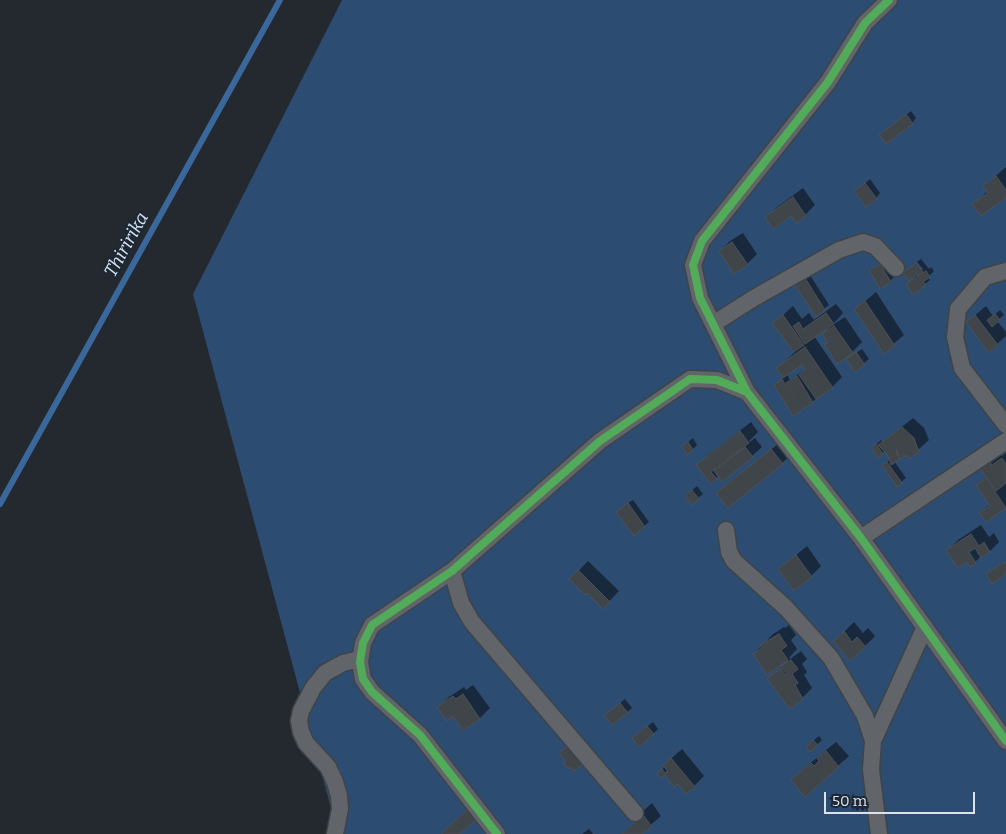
<!DOCTYPE html>
<style>
body{margin:0}
#map{position:relative;width:1006px;height:834px;overflow:hidden;background:#23292f;font-family:Bitter,serif}
canvas{display:block}
.scale{position:absolute;left:824px;top:792px;width:151px;height:22px;box-sizing:border-box;border:2px solid #dbe2ea;border-top:0;padding-left:6px;font-size:15px;line-height:18px;white-space:nowrap;color:#dbe2ea;-webkit-text-stroke:4px #1e2834;paint-order:stroke}
</style>
<div id="map">
<canvas width="1006" height="834"></canvas>
<div class="scale">50 m</div>
</div>
<script>
const c = document.querySelector('canvas').getContext('2d');
c.lineJoin = 'round';
function paint(path, color) { c.fillStyle = color; c.fill(path, 'evenodd'); }
const shape = rows => new Path2D(rows.map(r => 'M' + r).join(''));
function strokePath(path, color, width, dash) { c.strokeStyle = color; c.lineWidth = width; c.lineCap = dash ? 'butt' : 'round'; c.setLineDash(dash || []); c.stroke(path); }
function label(font, color, halo, rows, align = 'center') {
  c.font = font + ' Bitter,serif'; c.lineWidth = 4.5; c.setLineDash([]); c.textBaseline = 'middle'; c.strokeStyle = halo; c.fillStyle = color; for (const [text, x, y, turn = 0] of rows) {
    c.save(); c.translate(x, y); c.rotate((+turn || 0) * Math.PI / 180); c.textAlign = isNaN(turn) ? turn : align; if (halo) c.strokeText(text, 0, 0); c.fillText(text, 0, 0); c.restore();
  }
}
const green = shape([
 [342,0,1006,0,1006,834,338,834,193,294]
]);
const shadow = shape([
 [911,111,916,118,912,123,885,131],
 [1006,167,1006,197,974,204,988,191,984,186],
 [870,179,880,193,876,198,856,191],
 [803,188,815,205,805,215,792,214,766,218,776,208],
 [743,233,757,254,747,264,720,251,730,241],
 [921,259,929,269,931,267,934,271,928,277,930,280,925,284,908,284,923,269,917,262],
 [885,260,895,276,890,281,870,270],
 [810,275,829,305,816,315,796,285],
 [876,292,904,335,884,352,856,309],
 [836,304,843,313,834,323,834,324,845,317,862,342,852,352,826,345,829,342,823,334,832,325,831,324,814,336,842,377,832,387,801,410,775,385,784,377,778,368,795,352,774,323,793,306,802,319,809,313,814,320],
 [802,363,806,369,790,380,787,374],
 [986,306,993,316,1000,310,1004,315,997,321,1006,332,1006,336,989,351,967,322],
 [862,349,869,359,855,370,853,355],
 [913,418,924,428,929,440,910,457,907,453,894,461,906,478,901,482,884,465,890,459,886,450,878,456,872,448,881,440,883,442],
 [751,422,758,432,749,441,750,442,755,438,762,447,752,456,716,478,698,465,708,455],
 [693,438,697,445,692,450,683,446],
 [782,441,792,454,782,463,728,483],
 [996,447,1002,456,1006,453,1006,507,986,521,981,513,990,504,977,486,987,476,978,463],
 [697,486,703,494,698,498,691,491],
 [633,500,649,522,644,526,622,507],
 [981,525,989,537,994,533,999,542,989,552,981,556,975,562,968,561,948,550,958,540],
 [807,546,821,566,811,576,779,569],
 [588,561,619,591,603,608,587,591,571,579],
 [854,622,863,633,868,628,875,636,865,646,835,641],
 [789,625,796,635,791,640,797,649,789,658,790,659,801,651,807,659,802,664,807,672,804,675,812,688,802,698,769,679,788,661,787,659,754,654,772,635,784,627,785,628],
 [473,685,490,708,480,718,464,729,454,715,439,707,449,697,464,687,466,690],
 [625,699,632,708,627,712,606,715],
 [653,722,658,729,653,734,638,734],
 [819,736,822,740,810,751,812,742],
 [836,742,849,756,805,795,802,770],
 [682,749,704,776,694,786,668,770,662,776,659,773,665,766,664,765],
 [652,803,661,816,640,834,622,834,635,823,633,820],
 [589,829,593,834,582,834]
]);
const stream = shape([
 [0,504,280,0]
]);
const building = shape([
 [906,114,913,124,886,144,879,135,906,114],
 [996,176,1006,190,1006,198,981,216,972,204,988,193,983,186,996,176],
 [865,183,877,199,866,207,854,191,865,183],
 [793,197,806,216,796,223,791,216,773,229,765,217,793,197],
 [732,242,748,265,734,274,719,251,732,242],
 [916,263,923,272,918,276,917,274,909,281,903,273,916,263],
 [880,264,891,282,880,289,869,270,880,264],
 [926,271,930,277,923,282,926,285,913,295,906,284,926,271],
 [805,278,825,310,816,317,795,285,805,278],
 [865,301,895,346,884,354,854,309,865,301],
 [826,313,834,324,805,344,793,326,799,322,803,329,826,313],
 [995,314,1000,320,992,327,987,320,995,314],
 [783,315,804,345,794,352,772,323,783,315],
 [975,315,998,345,989,353,966,322,975,315],
 [834,326,853,353,837,364,824,344,828,343,822,334,834,326],
 [805,347,833,388,816,399,799,375,805,370,802,365,783,378,776,368,805,347],
 [856,352,865,365,855,372,846,359,856,352],
 [797,376,813,403,803,409,786,383,797,376],
 [782,379,802,410,793,416,774,385,782,379],
 [902,427,914,438,919,452,909,459,907,455,900,459,896,449,899,460,891,465,887,454,878,445,902,427],
 [740,431,749,443,711,472,717,479,711,484,696,465,740,431],
 [688,442,693,450,687,455,682,446,688,442],
 [876,444,883,454,878,458,871,447,876,444],
 [745,447,753,457,722,482,714,471,745,447],
 [771,449,783,464,728,508,716,493,771,449],
 [986,456,992,465,1002,458,1006,464,1006,483,996,491,976,463,986,456],
 [887,462,902,483,897,487,882,465,887,462],
 [986,478,1006,508,986,522,979,513,990,506,976,485,986,478],
 [692,490,699,499,692,505,685,496,692,490],
 [628,503,645,527,634,536,616,512,628,503],
 [971,534,979,546,984,542,990,552,981,558,975,548,969,552,976,563,970,567,967,562,958,568,946,550,971,534],
 [796,555,812,577,794,591,778,569,796,555],
 [1004,562,1006,565,1006,574,992,584,986,574,1004,562],
 [578,570,610,602,603,609,587,593,585,595,569,579,578,570],
 [844,631,852,642,857,637,866,647,850,661,833,641,844,631],
 [779,634,787,646,781,650,788,660,767,675,753,654,762,648,760,645,779,634],
 [791,660,798,669,792,674,798,683,795,685,803,699,790,709,767,679,781,668,786,676,787,674,781,666,791,660],
 [463,694,480,719,463,731,453,716,447,721,437,707,453,696,456,699,463,694],
 [620,703,628,713,612,725,604,715,620,703],
 [647,726,654,734,639,747,632,738,647,726],
 [813,740,818,745,810,752,806,747,813,740],
 [570,745,584,763,574,771,570,767,568,769,564,763,566,762,559,752,570,745],
 [826,751,839,767,805,797,791,780,811,763,814,766,819,761,817,758,826,751],
 [671,758,695,787,686,794,678,784,674,787,665,775,661,778,657,773,662,769,666,774,668,772,663,765,671,758],
 [467,810,476,820,460,834,441,834,467,810],
 [641,812,652,827,642,834,622,834,635,824,632,820,641,812]
]);
const street = shape([
 [1006,271,985,277,958,309,955,337,962,368,1006,425],
 [713,324,754,298,839,250,863,242,875,246,896,268],
 [747,392,700,298,693,265,702,241,828,82,865,23,889,0],
 [726,530,729,552,734,561,786,608,831,658,865,716,873,741],
 [861,538,1006,441],
 [452,571,461,603,472,622,635,813],
 [335,834,340,809,339,796,335,782,328,767,306,743,301,732,299,721,301,711,313,688,325,673,343,663,360,659],
 [497,834,420,735,372,692,363,679,360,662,363,643,372,625,452,571,600,441,690,379,717,380,747,392,861,538,1006,741],
 [879,834,871,770,873,741,925,627]
]);
const cycleway = shape([
 [747,392,700,298,693,265,702,241,828,82,865,23,889,0],
 [497,834,420,735,372,692,363,679,360,662,363,643,372,625,452,571,600,441,690,379,717,380,747,392,861,538,1006,741]
]);
const waterNames = [
 ["Thiririka",127,245,-61]
];
paint(green, '#2d4c72');
paint(shadow, '#0007');
strokePath(stream, '#3b689c', 6);
paint(building, '#40454a');
strokePath(building, '#4c5157', 1);
strokePath(street, '#3e4448', 19);
strokePath(street, '#61656a', 16);
strokePath(cycleway, '#51ab58', 8);
label('italic 18px', '#d3e1f1', '#1e2834', waterNames);
</script>
